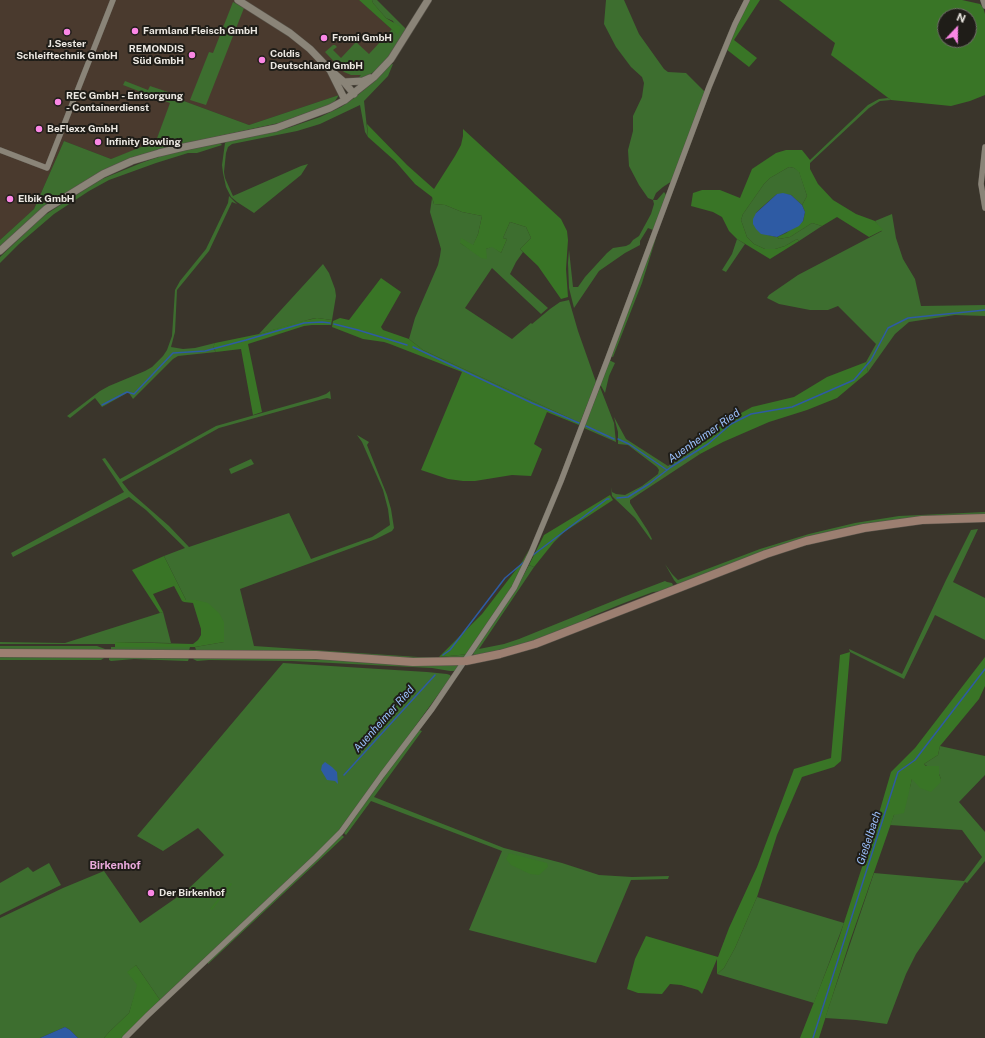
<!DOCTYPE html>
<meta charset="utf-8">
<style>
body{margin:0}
#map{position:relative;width:985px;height:1038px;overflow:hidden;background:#3a352b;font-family:"Public Sans",sans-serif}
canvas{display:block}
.north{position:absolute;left:937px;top:8px;width:40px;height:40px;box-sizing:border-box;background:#1f1d18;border:1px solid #716e69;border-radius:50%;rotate:22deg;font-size:11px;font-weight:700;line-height:16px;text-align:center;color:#ece8e2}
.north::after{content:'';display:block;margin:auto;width:14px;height:18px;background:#fb87e5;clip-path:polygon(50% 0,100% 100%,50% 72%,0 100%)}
</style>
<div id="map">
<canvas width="985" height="1038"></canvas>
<div class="north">N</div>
</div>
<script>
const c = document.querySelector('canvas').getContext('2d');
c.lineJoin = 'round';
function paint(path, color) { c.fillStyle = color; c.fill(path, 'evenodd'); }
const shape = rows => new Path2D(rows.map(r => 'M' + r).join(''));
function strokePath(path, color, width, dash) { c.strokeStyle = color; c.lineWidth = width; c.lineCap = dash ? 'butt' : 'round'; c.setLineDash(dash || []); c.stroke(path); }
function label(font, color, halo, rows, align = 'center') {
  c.font = font + ' "Public Sans",sans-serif'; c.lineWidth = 4; c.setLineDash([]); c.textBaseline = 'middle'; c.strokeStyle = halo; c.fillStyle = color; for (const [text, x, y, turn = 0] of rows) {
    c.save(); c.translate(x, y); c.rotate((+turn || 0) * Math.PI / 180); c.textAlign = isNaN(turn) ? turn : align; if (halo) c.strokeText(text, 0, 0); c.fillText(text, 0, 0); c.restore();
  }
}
const commercial = shape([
 [0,0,359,0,398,35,377,60,339,95,249,125,173,97,156,142,111,159,64,141,34,209,0,240]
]);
const green = shape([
 [372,0,377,0,406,29,395,49,381,67,366,77,355,81,361,75,351,75,344,72,325,52,333,45,335,45,337,47,333,50,341,58,356,42,369,54,392,29,398,34,393,21,386,18,373,3],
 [606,0,624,0,639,34,664,69,668,72,686,73,705,92,672,181,663,187,656,193,653,200,657,200,664,192,667,196,653,230,648,228,640,241,640,245,625,253,599,271,574,308,569,288,568,263,569,250,573,287,578,287,585,277,607,253,613,248,626,246,630,244,633,240,639,236,651,214,654,204,653,200,648,198,639,185,629,166,628,150,633,131,633,116,642,97,644,83,642,77,631,67,616,47,604,24],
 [233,2,244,8,206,105,190,100,209,52,213,53],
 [393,64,388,76,364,101,368,137,365,132,360,105,320,124,297,131,232,144,228,147,226,153,224,172,225,178,233,196,301,166,308,164,301,175,254,213,237,202,231,197,226,187,223,173,222,165,225,143,227,141,288,128,320,117,341,107,354,98,375,81,389,65],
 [125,81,148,90,150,86,174,94,173,97,249,125,339,95,335,101,329,105,279,123,173,146,144,155,99,173,0,248,0,240,34,209,64,141,111,159,156,141,170,103,123,85],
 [888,98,891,100,880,101,869,108,810,163,810,160,868,105,879,99],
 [220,143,222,145,197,153,188,153,156,163,109,180,89,191,54,214,19,244,0,263,0,257,42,217,68,200,102,179,141,163,164,155],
 [789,167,794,168,799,171,807,196,802,205,791,195,777,194,761,208,756,213,768,235,777,237,779,239,790,237,812,223,822,226,799,241,797,239,785,246,775,249,765,249,754,244,747,237,741,220,743,214,764,184,770,178],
 [229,196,237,204,232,202,209,251,177,290,175,332,171,347,183,349,195,348,215,343,213,348,216,352,178,356,173,359,133,399,129,393,127,393,102,407,95,398,70,418,67,416,100,391,109,386,145,371,152,367,163,356,167,350,172,336,175,290,180,281,206,249,228,203],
 [432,198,434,204,445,205,462,212,482,216,478,234,473,246,460,243,471,250,486,249,492,246,501,253,507,239,503,238,510,222,526,227,531,238,520,249,523,252,516,262,510,274,548,308,541,314,492,268,465,308,512,339,531,323,532,324,550,309,560,302,569,300,578,331,596,382,580,423,423,350,409,339,415,318,438,265,440,256,441,249,439,242,430,212],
 [892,214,896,238,903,259,915,279,921,306,985,305,985,316,955,315,909,322,895,334,868,372,866,362,876,344,838,306,828,310,810,310,779,304,767,298,769,295,798,275,882,231,875,221],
 [654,238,656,238,642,283,613,357,610,356],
 [737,239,745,244,726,272,722,270,732,254],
 [323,264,329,273,335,289,336,296,332,320,317,318,311,319,259,334],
 [609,360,615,363,609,376,605,393,600,384],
 [600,387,614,423,616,442,584,428],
 [330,391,331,399,327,398,323,399,219,428,122,482,129,491,169,526,189,547,289,513,311,559,372,537,390,525,388,509,383,490,362,442,357,435,369,442,367,445,387,495,391,509,394,528,392,531,376,539,240,589,254,646,418,657,439,657,469,654,466,658,441,660,196,650,195,647,224,642,196,600,186,600,164,556,185,548,146,510,129,497,13,557,11,553,124,492,102,459,105,458,120,479,216,426,318,397,326,394],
 [614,417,626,439,668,466,694,449,700,454,630,500,630,503,648,531,652,539,651,540,635,518,615,499,612,496,611,487,612,492,616,494,625,495,642,486,658,474,659,470,657,467,628,445,618,444,618,432],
 [251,459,254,464,231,474,229,469],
 [985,512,985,516,871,525,678,585,674,580,665,564,672,574,678,580,760,549,809,534,855,523,899,516],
 [978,529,953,582,985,598,985,640,935,615,904,679,850,652,849,649,902,674,946,580,971,530],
 [529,565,534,567,479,649,504,644,519,639,623,597,665,581,667,582,672,583,674,587,663,591,653,592,624,603,592,616,572,627,529,643,475,657,473,654,474,652,517,587],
 [163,612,171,643,116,642,115,644,0,644,0,642,65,643],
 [0,646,97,646,105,649,105,650,0,650],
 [111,647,190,647,189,651,111,650],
 [0,655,103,656,104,658,101,660,0,660],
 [236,656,458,665,458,667,455,671,450,671,432,668,292,661,209,660,197,661,193,659,194,658],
 [109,657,189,658,188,661,186,661,134,659,111,661,109,660],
 [283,663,427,672,447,674,450,675,451,677,347,820,332,839,160,1000,136,965,128,972,138,985,129,1013,109,1032,104,1038,78,1038,70,1030,65,1027,40,1038,0,1038,0,918,63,888,104,871,140,923,186,891,224,855,198,828,163,851,137,836],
 [419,730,422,731,374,797,504,848,562,863,599,875,632,877,669,876,668,879,631,880,596,963,469,930,502,851,371,801,346,835,344,833,362,807],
 [940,746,985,756,985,775,959,802,985,832,985,861,967,883,965,882,916,954,906,974,887,1024,856,1020,825,1018,874,873,964,881,982,857,962,830,890,825,894,815,910,787,912,778,941,779,939,774,924,764,938,755],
 [342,835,344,837,208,964,208,961],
 [49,863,61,885,0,915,0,883,28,867,33,872],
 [757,897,844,923,814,1003,717,974,724,968,735,948]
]);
const forest = shape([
 [359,0,372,0,373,3,386,18,401,27,398,35],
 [748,0,760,0,734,40,757,58,749,67,726,49],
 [779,0,962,0,980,4,983,7,985,14,985,95,970,101,951,106,891,100,831,55,835,43],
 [945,16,969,16,969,40,945,40],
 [367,124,407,165,434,189,455,156,461,145,463,136,463,129,561,219,567,231,568,240,566,269,568,297,561,299,538,266,520,249,531,238,526,227,510,222,503,238,507,239,501,253,492,247,486,249,487,259,481,258,460,243,461,238,473,245,478,234,482,216,462,212,445,205,434,204,432,197,415,184,395,161,368,137],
 [786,150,802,150,810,160,810,169,818,184,833,200,856,214,875,221,883,230,869,237,837,217,822,226,812,223,790,237,779,239,777,237,786,233,803,221,805,212,802,205,807,196,799,172,794,168,789,167,770,178,764,184,743,214,741,220,747,237,754,244,765,249,775,249,785,246,797,239,799,241,770,259,737,239,729,231,722,217,713,212,691,206,693,193,702,190,720,190,740,198,752,169,776,153],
 [381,278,401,292,381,327,383,330,409,339,423,350,580,423,579,425,547,412,534,444,542,449,531,476,512,475,475,481,463,481,448,479,421,470,462,372,390,344,384,342,363,339,332,327,333,321,340,318,349,320],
 [317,318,332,320,331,325,312,325,304,326,248,344,262,412,253,415,241,349,216,352,213,347,215,343,259,334,298,322],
 [866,362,868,372,837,398,807,410,769,422,723,442,700,454,694,449,725,422,752,407,794,397,827,377],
 [610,495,613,500,564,532,554,542,534,567,529,565,544,535],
 [530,548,507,598,469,654,439,657,482,614,522,562],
 [164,556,186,600,196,600,208,603,219,613,224,622,224,642,195,647,115,647,115,642,193,644,198,640,201,635,201,629,193,603,184,602,182,601,174,586,153,594,163,612,160,613,132,570],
 [850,652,841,761,834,767,802,777,777,835,757,897,735,948,724,968,717,974,717,959,702,994,698,990,681,985,670,984,662,994,638,993,627,989,635,959,646,936,718,957,729,928,757,867,794,769,831,758,840,655],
 [985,657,985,686,979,699,940,746,938,755,924,764,926,766,939,766,939,774,941,779,940,783,931,792,920,788,912,779,904,813,894,815,850,941,819,1038,800,1038,839,938,875,827,891,772,915,748],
 [509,853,547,863,548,867,539,875,530,874,511,865,506,859],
 [231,883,232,884,212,910,210,909],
 [136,965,160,1000,123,1038,104,1038,109,1032,129,1013,137,985,127,972]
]);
const water = shape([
 [783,193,791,195,802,205,805,212,803,221,799,226,777,237,761,234,756,229,753,224,753,219,756,213,777,194],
 [325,762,332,767,337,772,338,784,335,781,327,780,321,770,322,765],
 [65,1027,70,1030,78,1038,40,1038]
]);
const stream = shape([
 [334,324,358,330,407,345],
 [413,347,532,403,579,423],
 [102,405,127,392,134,394,173,353,205,351,246,340,304,323,322,322,330,323],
 [586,426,614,439],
 [618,439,629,444,667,470],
 [617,498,628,497,649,484,671,467,708,444,731,424,751,414,792,407,854,380,871,360,888,328,908,318,985,310],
 [533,555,607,499,609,499],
 [443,655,450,650,505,578,524,562],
 [344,775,435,675],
 [813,1038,898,772,915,760,985,669]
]);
const minor = shape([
 [983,0,985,6],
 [985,147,981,184,985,208],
 [0,150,47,168,113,0],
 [125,1038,148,1015,316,857,341,832,382,775,432,709,514,588,531,553,561,481,608,358,709,87,735,24,747,0]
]);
const tertiary = shape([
 [238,0,290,33,310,49,330,70,344,82,354,94],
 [331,72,345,100],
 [344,82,363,81,370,78],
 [0,251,46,209,103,174,132,161,159,153,184,147,276,128,330,108,345,100,374,77,391,59,428,0]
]);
const secondary = shape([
 [0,653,316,655,413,662,466,661,500,654,535,644,766,554,806,541,864,528,922,520,985,518]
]);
const markers = [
 [135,31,4,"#fb87e5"],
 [67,32,4,"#fb87e5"],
 [324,38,4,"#fb87e5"],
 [192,55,4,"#fb87e5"],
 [262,60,4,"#fb87e5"],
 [58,102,4,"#fb87e5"],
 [39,129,4,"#fb87e5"],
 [98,142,4,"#fb87e5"],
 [10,199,4,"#fb87e5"],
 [151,893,4,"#fb87e5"]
];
const poiNames = [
 ["Farmland Fleisch GmbH",143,31],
 ["Fromi GmbH",332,38],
 ["J.Sester",67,44,"center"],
 ["Schleiftechnik GmbH",67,56,"center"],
 ["REMONDIS",184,49,"right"],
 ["Süd GmbH",184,61,"right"],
 ["Coldis",270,54],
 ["Deutschland GmbH",270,66],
 ["REC GmbH - Entsorgung",66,96],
 ["- Containerdienst",66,108],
 ["BeFlexx GmbH",47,129],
 ["Infinity Bowling",106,142],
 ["Elbik GmbH",18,199],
 ["Der Birkenhof",159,893]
];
const waterNames = [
 ["Auenheimer Ried",704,436,-35],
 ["Auenheimer Ried",384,719,-48],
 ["Gießelbach",869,838,-72]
];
const neighbourhoodNames = [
 ["Birkenhof",115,866]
];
paint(commercial, '#4a3a2e');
paint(green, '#3d6e2f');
paint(forest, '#397526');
paint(water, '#2e5ba4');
strokePath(stream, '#2e5ba4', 1.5);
strokePath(minor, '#575249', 6);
strokePath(tertiary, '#575249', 8);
strokePath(secondary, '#575249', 9);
strokePath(minor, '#8a8478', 5.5);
strokePath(tertiary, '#8a8478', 7);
strokePath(secondary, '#9c7f71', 8);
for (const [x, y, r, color] of markers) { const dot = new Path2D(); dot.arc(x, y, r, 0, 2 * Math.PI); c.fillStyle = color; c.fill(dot); strokePath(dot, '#1f1d18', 1.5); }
label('bold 10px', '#ece8e2', '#1f1d18', poiNames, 'left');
label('italic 11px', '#9bc0fc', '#1f1d18', waterNames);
label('bold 11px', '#e9a9db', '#1f1d18', neighbourhoodNames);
</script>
